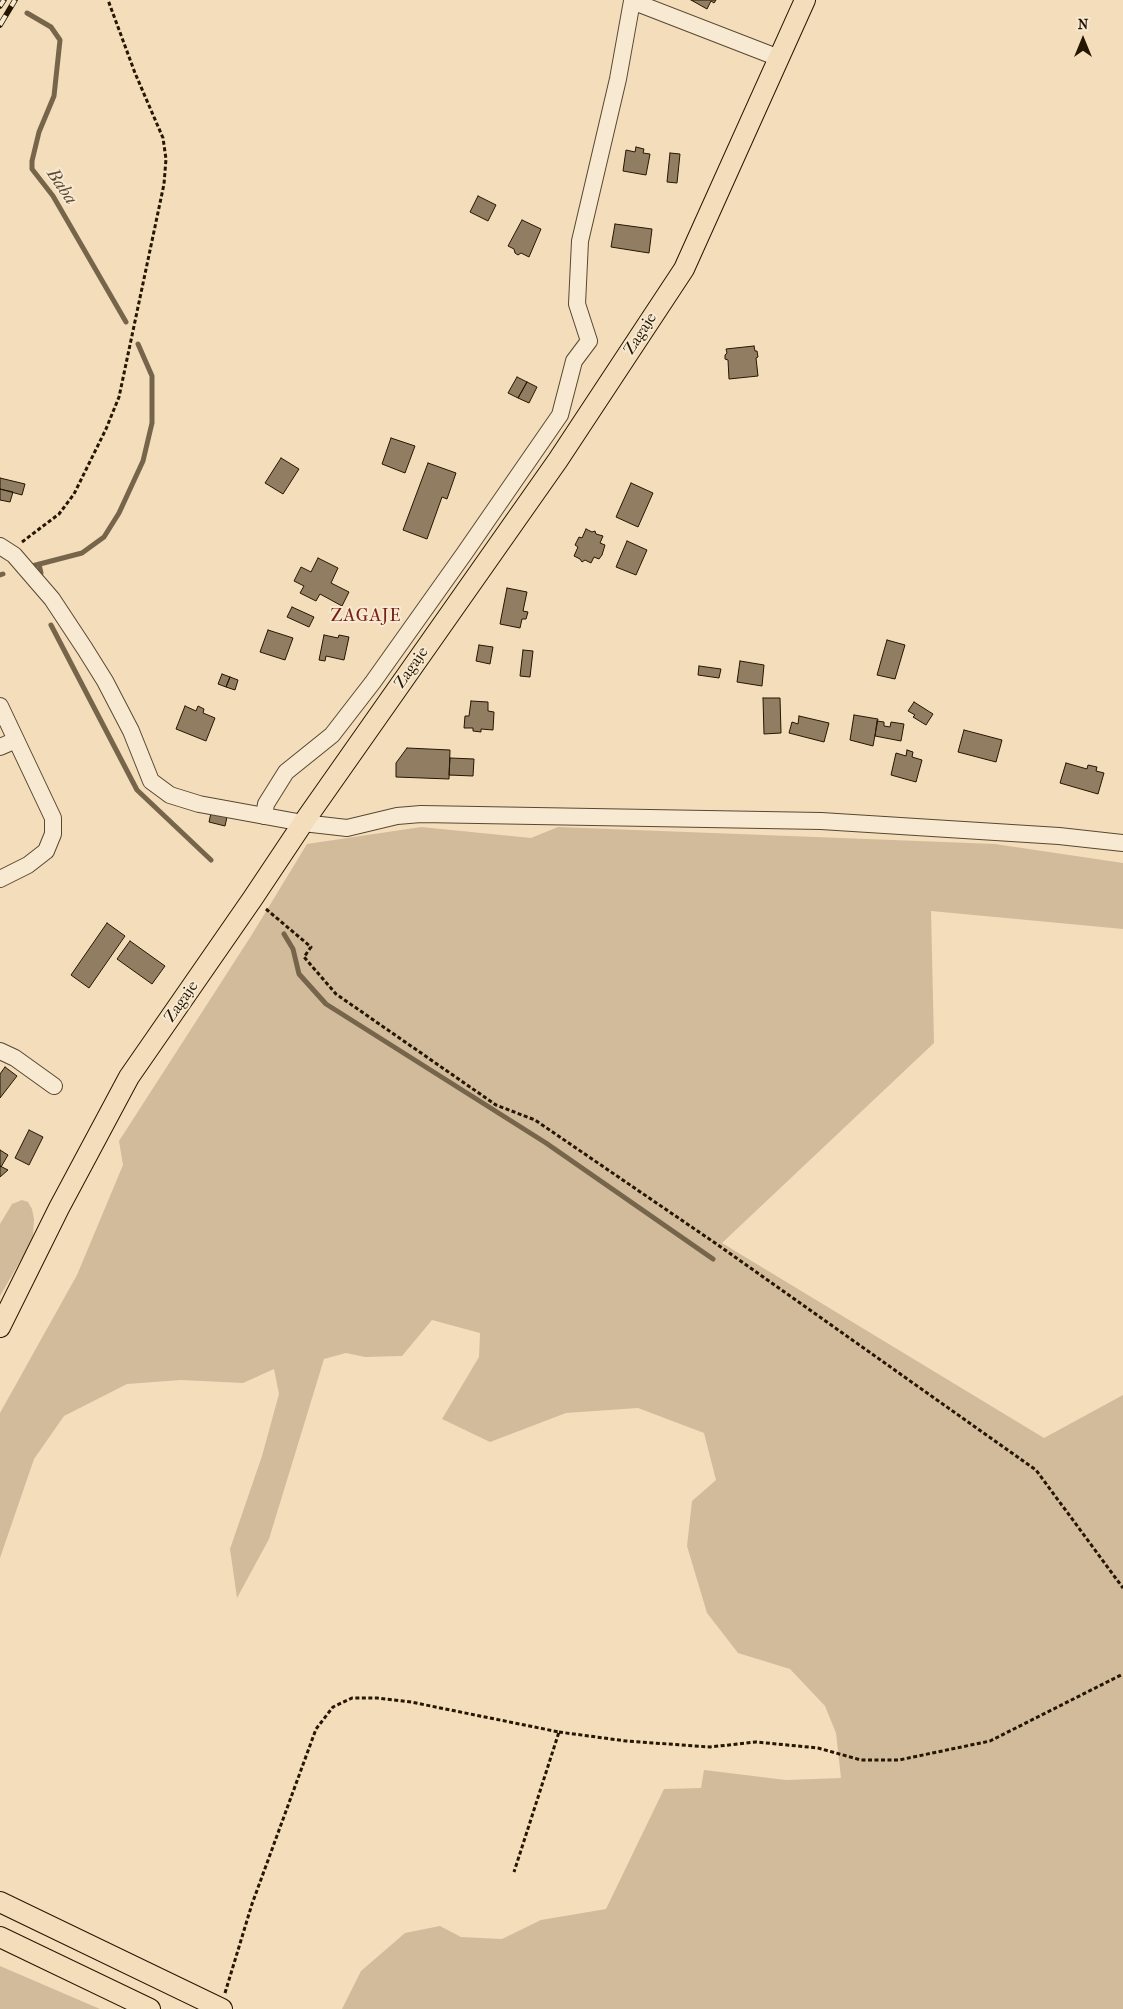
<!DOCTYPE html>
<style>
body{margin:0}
#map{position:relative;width:1123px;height:2009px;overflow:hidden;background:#f4ddbb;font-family:"IM FELL French Canon",serif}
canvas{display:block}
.north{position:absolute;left:1058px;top:15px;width:50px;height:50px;-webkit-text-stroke:4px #f8e9d3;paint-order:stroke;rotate:0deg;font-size:14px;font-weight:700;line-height:20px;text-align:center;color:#251601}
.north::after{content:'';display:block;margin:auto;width:18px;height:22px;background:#251601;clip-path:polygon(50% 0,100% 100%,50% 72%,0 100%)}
</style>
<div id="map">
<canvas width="1123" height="2009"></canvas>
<div class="north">N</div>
</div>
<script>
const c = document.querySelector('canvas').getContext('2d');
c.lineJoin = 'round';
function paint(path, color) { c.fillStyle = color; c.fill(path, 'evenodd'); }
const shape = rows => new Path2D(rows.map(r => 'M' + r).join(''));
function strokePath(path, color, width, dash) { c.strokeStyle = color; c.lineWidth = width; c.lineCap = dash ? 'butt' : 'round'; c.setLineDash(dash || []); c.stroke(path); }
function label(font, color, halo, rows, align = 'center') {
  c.font = font + ' "IM FELL French Canon",serif'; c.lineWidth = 4; c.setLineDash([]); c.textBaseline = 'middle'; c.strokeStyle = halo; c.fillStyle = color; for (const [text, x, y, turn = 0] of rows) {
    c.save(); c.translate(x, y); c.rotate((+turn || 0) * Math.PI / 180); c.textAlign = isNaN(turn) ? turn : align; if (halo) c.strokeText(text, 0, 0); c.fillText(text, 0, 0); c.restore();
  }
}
const green = shape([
 [421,827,531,838,558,827,995,844,1123,863,1123,929,931,911,934,1043,722,1243,1044,1438,1123,1395,1123,2009,342,2009,361,1971,405,1933,440,1926,461,1937,502,1939,541,1920,606,1909,664,1789,701,1788,704,1770,786,1780,841,1778,836,1733,825,1706,790,1669,738,1653,707,1613,687,1546,692,1501,716,1480,704,1433,638,1408,566,1413,490,1442,442,1419,479,1357,480,1333,432,1320,402,1356,365,1357,346,1353,324,1359,269,1539,237,1598,230,1549,262,1456,279,1394,274,1369,243,1383,181,1380,127,1384,64,1416,34,1459,0,1558,0,1413,77,1275,123,1165,119,1141,251,936,307,844],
 [22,1200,28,1202,32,1209,34,1219,33,1235,30,1244,0,1296,0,1224,12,1204],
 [0,1966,100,2009,0,2009]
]);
const stream = shape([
 [27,13,51,27,60,40,54,96,39,132,32,161,32,169,53,196,126,322],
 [39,564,41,573],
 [32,566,82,553,104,537,119,513,143,461,152,423,152,376,138,344],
 [0,575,3,574],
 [51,625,137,790,211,860],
 [284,934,293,949,299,974,326,1004,546,1143,713,1259]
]);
const building = shape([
 [691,0,716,0,714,3,711,1,707,9,691,0],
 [636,147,644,149,643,153,650,154,646,175,623,171,626,150,635,152,636,147],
 [670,153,680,154,677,183,667,182,670,153],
 [478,196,496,205,488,221,470,212,478,196],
 [522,220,541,229,529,257,521,253,518,255,515,253,514,249,508,246,522,220],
 [615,224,652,229,649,253,611,247,615,224],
 [754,346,755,351,757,351,758,357,756,358,758,376,729,379,728,360,725,359,725,355,727,353,726,349,754,346],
 [517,377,527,382,518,398,508,393,517,377],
 [527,382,537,387,529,403,518,398,527,382],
 [391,438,415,446,405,473,382,464,391,438],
 [281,458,299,469,283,494,265,483,281,458],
 [428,463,456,473,447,499,442,497,427,539,403,530,428,463],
 [0,478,25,484,22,495,0,489,0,478],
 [631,483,653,493,638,527,616,517,631,483],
 [0,489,13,492,10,502,0,500,0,489],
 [586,529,592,532,595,531,596,534,603,536,600,543,605,545,602,555,599,559,594,557,591,563,585,560,582,562,580,559,574,556,578,547,575,545,579,537,582,538,586,529],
 [627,541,647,550,636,575,616,567,627,541],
 [318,558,338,568,331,583,349,592,342,606,320,594,316,601,300,593,304,586,294,581,301,567,311,572,318,558],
 [507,588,527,592,523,611,528,612,526,619,522,619,520,628,500,624,507,588],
 [292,607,314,617,309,627,287,617,292,607],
 [268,630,293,638,285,660,260,652,268,630],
 [324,635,338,638,339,635,349,637,344,660,326,656,325,661,319,660,324,635],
 [887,640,905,645,895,679,877,675,887,640],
 [479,645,493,647,490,664,476,661,479,645],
 [523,650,533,651,530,677,520,676,523,650],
 [740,661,764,665,762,686,737,682,740,661],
 [699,666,721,669,719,678,698,675,699,666],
 [222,674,230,677,226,687,218,684,222,674],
 [230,677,238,680,235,690,226,687,230,677],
 [763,698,780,698,781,733,764,734,763,698],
 [471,701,488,702,488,711,494,712,493,730,481,729,481,732,473,731,473,728,464,728,465,716,469,716,471,701],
 [914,702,933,714,926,725,913,717,915,715,908,711,914,702],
 [185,706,196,711,198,706,204,709,203,713,215,718,206,741,176,729,185,706],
 [854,715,878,719,873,746,850,740,854,715],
 [799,716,829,723,824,742,789,733,792,722,798,724,799,716],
 [877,721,884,722,884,726,890,727,891,722,904,724,901,741,875,736,877,721],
 [964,730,1002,740,996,762,958,752,964,730],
 [407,748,450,750,449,779,396,777,396,763,407,748],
 [907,750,913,752,912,757,922,760,916,782,891,775,896,753,906,756,907,750],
 [450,758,474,759,473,776,449,775,450,758],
 [1066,763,1087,769,1088,765,1097,767,1096,771,1104,773,1098,794,1060,783,1066,763],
 [211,813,227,817,225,826,209,822,211,813],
 [107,923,125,936,89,988,71,975,107,923],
 [130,941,165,966,152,984,117,959,130,941],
 [5,1067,17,1076,0,1098,0,1074,5,1067],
 [29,1130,43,1137,29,1165,15,1158,29,1130],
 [0,1150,8,1155,1,1167,0,1166,0,1150],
 [0,1166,8,1170,0,1177,0,1166]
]);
const path = shape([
 [22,542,59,514,74,494,106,429,119,397,164,184,166,159,163,138,135,73,108,0],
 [266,909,311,947,304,957,336,994,496,1105,535,1120,718,1245,1036,1470,1123,1588],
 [559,1732,626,1741,710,1747,756,1742,818,1748,861,1760,899,1760,990,1741,1123,1674],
 [225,1993,252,1904,316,1729,333,1707,352,1698,377,1698,411,1702,559,1732,514,1872]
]);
const minor = shape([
 [0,546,14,555,52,599,85,649,105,681,131,731,151,781,170,795,199,804,303,823,347,828,397,816,421,814,821,821,1059,836,1123,843],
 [0,706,53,818,53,834,46,851,28,865,0,879],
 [0,747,16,740],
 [264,816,266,804,286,772,332,735,373,682,464,554,560,415,574,361,589,341,577,304,580,241,618,79,632,1,779,58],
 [0,1051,15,1058,54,1086]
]);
const major = shape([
 [0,1327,59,1208,129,1077,253,898,303,823,558,460,684,269,805,0],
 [0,1902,222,2009],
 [0,1937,150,2009]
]);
const rail = shape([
 [0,6,4,0],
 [0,25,15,0]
]);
const streetNames = [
 ["Zagaje",641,334,-57],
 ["Zagaje",412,668,-55],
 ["Zagaje",182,1002,-55]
];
const waterNames = [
 ["Baba",61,187,56]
];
const neighbourhoodNames = [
 ["ZAGAJE",366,617]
];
paint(green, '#d1bb9b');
strokePath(stream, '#77654b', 5);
paint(building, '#917d62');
strokePath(building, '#251601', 1);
strokePath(minor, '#594830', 18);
strokePath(major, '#251601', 22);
strokePath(path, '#251601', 3, [4, 2.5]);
strokePath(minor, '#f8e9d3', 16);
strokePath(major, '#f4ddbb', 20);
strokePath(rail, '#251601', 5.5);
strokePath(rail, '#f8e9d3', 4, [11]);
label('16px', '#251601', '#f8e9d3', streetNames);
label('italic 18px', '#5c4a32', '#f8e9d3', waterNames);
c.letterSpacing = '1px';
label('18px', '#7a1f14', '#f8e9d3', neighbourhoodNames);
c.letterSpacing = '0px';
</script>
